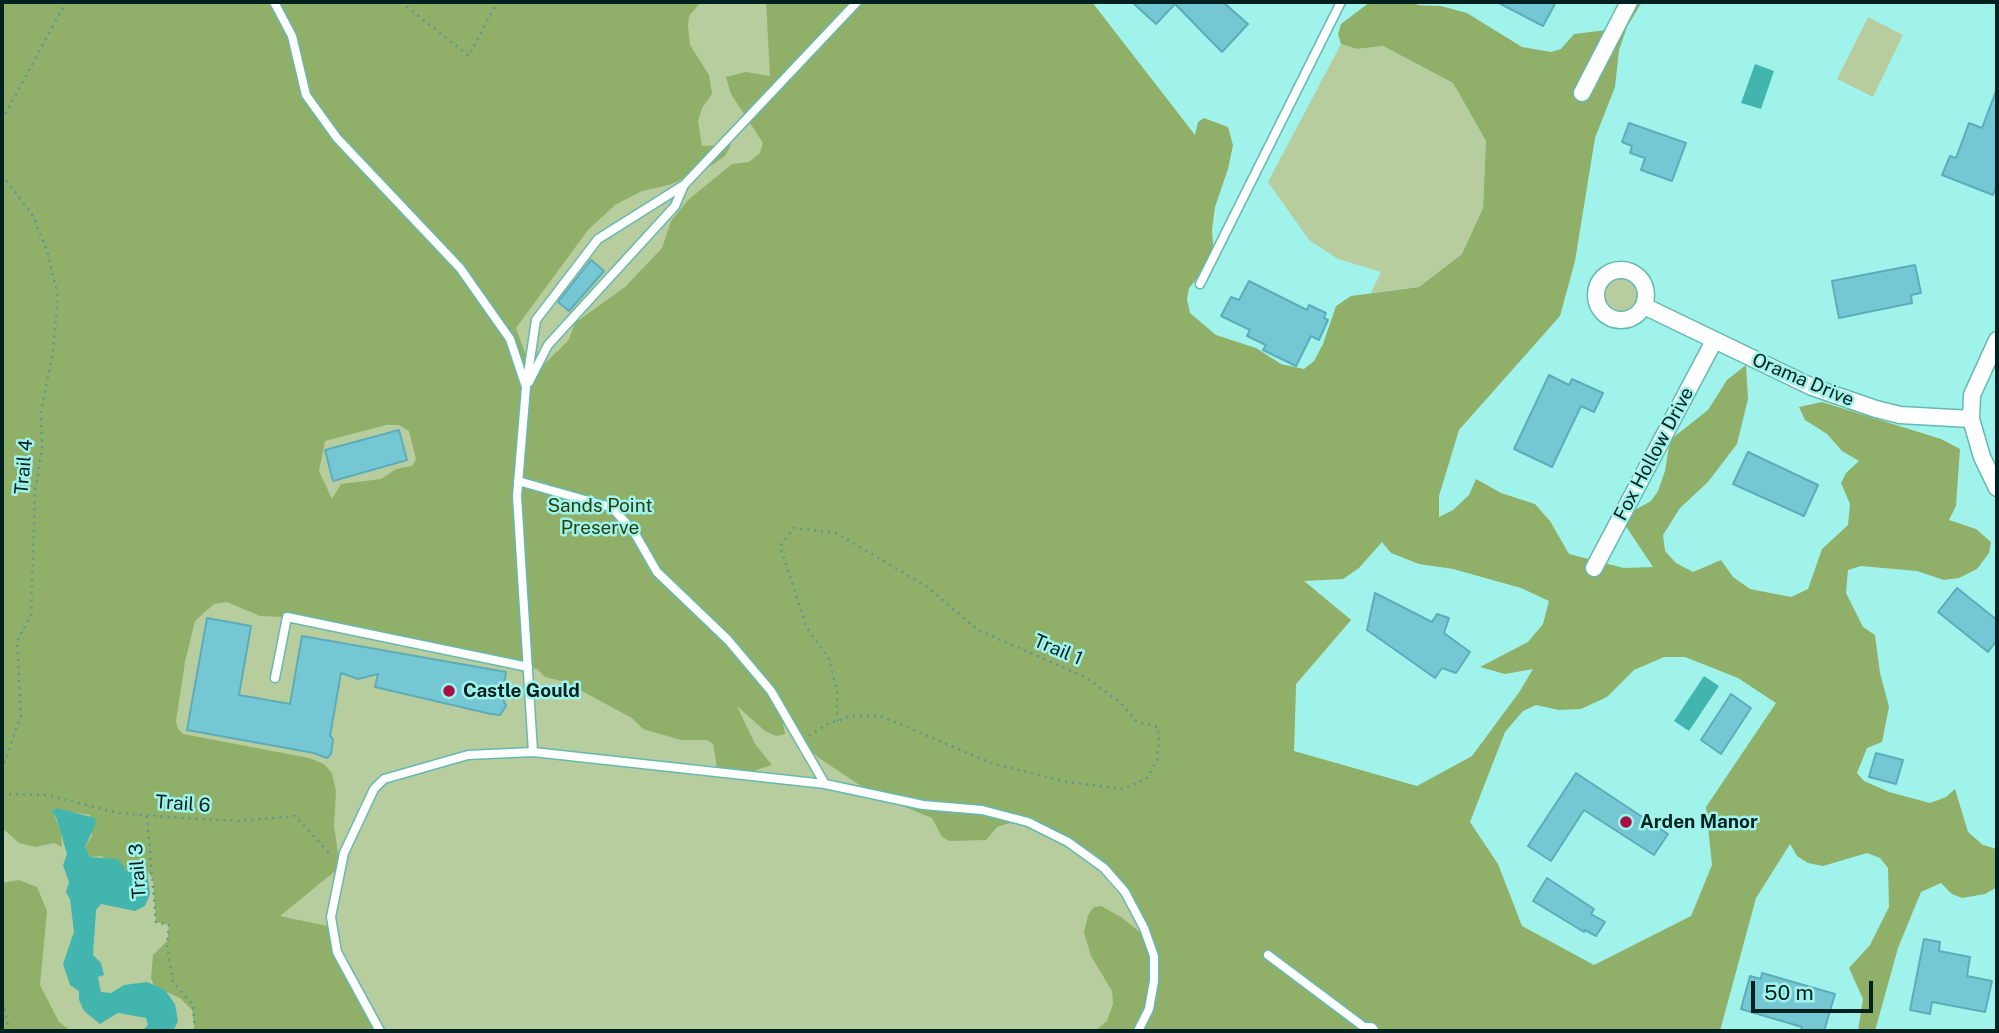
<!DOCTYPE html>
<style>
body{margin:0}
#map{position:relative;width:1999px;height:1033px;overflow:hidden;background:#a0f3eb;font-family:"Public Sans",sans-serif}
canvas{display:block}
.frame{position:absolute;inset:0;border:4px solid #00211f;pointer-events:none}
.scale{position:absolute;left:1751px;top:981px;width:122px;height:32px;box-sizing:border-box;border:4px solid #00211f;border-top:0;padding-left:9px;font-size:21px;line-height:24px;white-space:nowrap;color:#00211f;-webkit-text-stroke:5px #a0f3eb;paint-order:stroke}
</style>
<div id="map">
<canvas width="1999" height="1033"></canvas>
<div class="frame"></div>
<div class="scale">50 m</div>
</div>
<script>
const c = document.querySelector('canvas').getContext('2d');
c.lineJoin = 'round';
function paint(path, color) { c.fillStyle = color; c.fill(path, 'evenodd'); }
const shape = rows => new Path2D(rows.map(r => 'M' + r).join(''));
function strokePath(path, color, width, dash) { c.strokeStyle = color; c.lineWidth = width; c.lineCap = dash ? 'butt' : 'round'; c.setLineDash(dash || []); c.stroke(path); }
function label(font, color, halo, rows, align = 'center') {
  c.font = font + ' "Public Sans",sans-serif'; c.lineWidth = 5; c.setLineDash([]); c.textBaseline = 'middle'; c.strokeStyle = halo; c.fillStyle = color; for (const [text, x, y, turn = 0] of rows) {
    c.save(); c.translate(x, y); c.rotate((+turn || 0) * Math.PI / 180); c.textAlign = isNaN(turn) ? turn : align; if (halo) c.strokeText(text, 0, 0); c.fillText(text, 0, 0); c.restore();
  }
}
const green = shape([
 [2,2,1067,2,1131,298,1303,580,1351,620,1296,684,1294,751,1329,1031,2,1031],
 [1868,17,1903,35,1873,97,1837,79],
 [1341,44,1357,49,1383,46,1453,83,1486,141,1483,208,1462,254,1419,287,1371,293,1381,272,1338,259,1309,240,1268,182],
 '1604 296a17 17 0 1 1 34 0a17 17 0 1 1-34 0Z'
]);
const forest = shape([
 [2,2,701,2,689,16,688,26,690,45,709,75,712,94,702,108,698,121,702,146,731,145,725,156,706,169,669,185,642,191,615,205,588,230,516,328,535,381,542,366,568,341,575,323,625,287,662,248,671,221,688,200,732,164,749,162,760,153,763,143,731,94,726,77,746,72,770,76,766,2,1092,2,1195,135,1198,122,1204,118,1228,127,1233,145,1228,169,1215,207,1212,230,1214,258,1189,288,1187,299,1190,313,1216,335,1256,348,1281,364,1304,369,1314,361,1323,344,1336,306,1351,296,1419,287,1462,254,1483,208,1486,141,1453,83,1383,46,1357,49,1341,44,1338,34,1341,24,1370,2,1424,2,1416,5,1441,6,1467,13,1522,47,1551,52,1561,49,1574,34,1607,30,1629,2,1642,2,1627,27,1619,50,1615,87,1595,138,1575,261,1560,316,1459,430,1439,496,1439,517,1453,510,1469,495,1476,479,1501,493,1535,504,1550,521,1569,554,1624,568,1653,567,1623,522,1633,511,1651,501,1658,491,1665,471,1670,440,1708,410,1727,380,1746,365,1748,399,1737,444,1708,482,1680,508,1663,535,1665,551,1676,563,1693,572,1721,560,1733,577,1750,589,1791,597,1808,589,1822,549,1848,525,1850,504,1841,483,1846,473,1859,461,1842,451,1827,434,1805,420,1799,407,1822,402,1941,439,1960,449,1956,506,1949,520,1976,529,1991,542,1989,553,1977,569,1959,578,1944,580,1917,571,1861,566,1848,570,1846,593,1863,627,1875,635,1880,673,1889,707,1882,742,1867,748,1857,773,1864,781,1889,792,1930,803,1946,797,1955,789,1968,832,1983,845,1997,849,1997,887,1985,894,1962,898,1952,894,1941,883,1921,892,1898,948,1875,1031,1858,1031,1863,999,1849,968,1870,945,1889,907,1888,868,1880,858,1867,853,1823,866,1808,863,1797,856,1790,844,1756,898,1720,1031,1095,1031,1107,1021,1113,1004,1112,991,1091,956,1084,933,1088,915,1094,907,1101,906,1121,917,1142,934,1121,894,1101,869,1043,831,1010,823,997,827,986,840,950,841,942,837,932,818,873,794,819,758,800,742,781,711,785,734,776,736,765,731,737,706,755,744,772,765,747,773,726,771,717,768,713,744,707,740,681,740,643,729,632,718,565,682,545,677,537,669,287,617,260,616,227,602,214,604,195,621,185,662,176,721,178,729,183,734,309,758,324,764,332,773,336,791,334,826,340,867,280,916,332,927,333,938,380,1031,195,1031,192,1010,180,998,154,986,151,978,153,955,167,941,169,925,156,922,153,879,147,871,127,871,101,856,90,857,85,847,92,836,90,815,52,809,61,833,62,847,54,843,35,847,19,843,2,828],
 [386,425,399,425,409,431,416,459,412,466,396,469,381,479,341,484,332,499,319,471,325,441],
 [1382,542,1391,553,1419,564,1453,569,1521,588,1549,601,1543,624,1528,642,1480,667,1505,674,1533,669,1520,691,1472,756,1417,786,1294,751,1296,684,1351,620,1304,581,1343,579,1359,568],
 [1664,657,1685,657,1738,678,1776,703,1706,807,1712,865,1691,916,1594,965,1522,926,1498,864,1470,822,1505,732,1523,711,1536,705,1559,710,1581,709,1607,697,1634,670],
 [19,880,37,887,47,911,40,985,59,1022,71,1031,2,1031,2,883]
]);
const water = shape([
 [1755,64,1774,71,1761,109,1741,103],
 [1704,676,1719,686,1689,731,1674,721],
 [57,808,95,818,96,823,85,847,90,857,118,859,127,871,147,871,150,894,145,906,135,911,101,904,96,910,93,955,101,963,104,975,98,977,101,992,111,993,124,985,147,982,165,990,175,1004,178,1021,173,1031,142,1031,148,1025,146,1018,118,1013,100,1024,84,1011,79,1000,79,991,70,985,63,964,74,932,70,899,66,892,69,882,63,865,67,854,56,817,51,811]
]);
const building = shape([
 [1132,2,1223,2,1248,24,1222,52,1175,4,1156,24,1132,2],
 [1497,2,1556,2,1543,26,1497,2],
 [1996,91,1997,185,1993,195,1942,175,1950,156,1956,158,1969,123,1982,128,1996,91],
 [1629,123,1686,143,1672,181,1641,170,1645,158,1630,153,1632,146,1622,142,1629,123],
 [591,260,604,271,569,311,558,302,591,260],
 [1915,265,1921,293,1911,295,1912,303,1839,318,1832,281,1915,265],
 [1249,281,1307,310,1309,305,1326,313,1324,318,1328,320,1319,340,1311,336,1296,366,1263,350,1266,345,1247,336,1250,330,1221,316,1231,297,1239,300,1249,281],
 [1549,375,1569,385,1572,379,1603,393,1594,412,1581,406,1552,467,1514,449,1549,375],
 [399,430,407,460,333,481,325,450,399,430],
 [1748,452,1818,485,1804,516,1733,484,1748,452],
 [1957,588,1997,620,1997,640,1988,652,1938,612,1957,588],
 [1375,593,1432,622,1437,614,1449,618,1444,633,1470,652,1456,673,1442,668,1435,678,1367,630,1375,593],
 [207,618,251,626,239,695,290,704,302,636,506,672,502,697,506,706,500,715,491,714,375,687,378,674,358,679,341,673,330,736,333,739,331,754,327,758,314,753,187,730,207,618],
 [1731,694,1751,708,1721,754,1701,740,1731,694],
 [1876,753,1903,760,1896,784,1869,777,1876,753],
 [1576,773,1668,834,1654,855,1584,810,1551,861,1528,846,1576,773],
 [1547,878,1594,909,1591,914,1605,922,1596,936,1585,930,1584,932,1533,901,1547,878],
 [1924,939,1940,942,1939,951,1970,957,1967,976,1992,981,1985,1012,1932,1002,1930,1014,1910,1010,1924,939],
 [1762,973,1835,994,1824,1031,1801,1031,1802,1027,1741,1009,1750,976,1761,979,1762,973]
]);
const path = shape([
 [401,2,469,56,497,2],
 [2,120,66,2],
 [2,175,32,214,47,250,58,297,53,351,41,412,42,448,35,493,31,614,17,641,21,715,2,770],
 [809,736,829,723,837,721,850,716,881,716,991,763,1067,782,1123,789,1146,779,1157,761,1159,740,1158,727,1137,722,1120,702,1085,677,978,630,926,586,836,533,794,528,780,546,807,628,829,659,837,691,837,721],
 [2,794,47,795,118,813,180,818,239,821,295,816,332,856],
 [147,816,156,922,169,925,167,945,173,982,193,1005,195,1031],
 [2,995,9,1031]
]);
const service = shape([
 [274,2,292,36,306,95,337,138,460,268,510,339,525,384],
 [857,2,684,185,598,239,536,320,526,387,517,496,533,752,825,784,923,805,982,810,1028,822,1068,842,1104,868,1125,892,1144,928,1154,956,1154,981,1149,1009,1138,1031],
 [1200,284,1341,2],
 [529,382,548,345,675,206,684,185],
 [518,481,610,507,617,513,634,532,657,572,728,640,771,691,825,784],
 [275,678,287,617,528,667],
 [1268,955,1368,1030],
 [380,1031,337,952,331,917,344,853,374,789,384,779,468,755,533,752]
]);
const minor = shape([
 [1582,93,1629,2],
 '1596 295a25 25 0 1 1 50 0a25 25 0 1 1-50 0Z',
 [1644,306,1812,387,1876,409,1900,415,1971,419],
 [1997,340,1972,395,1971,419,1982,457,1997,488],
 [1594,568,1714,341],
 [1368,1031,1370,1031]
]);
const markers = [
 [449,691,7,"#a61046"],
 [1626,822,7,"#a61046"]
];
const streetNames = [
 ["Orama Drive",1803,380,23],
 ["Fox Hollow Drive",1654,454,-62],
 ["Trail 4",24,467,-85],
 ["Trail 1",1058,650,23],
 ["Trail 6",183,804,4],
 ["Trail 3",138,871,-94]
];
const parkNames = [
 ["Sands Point",600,506],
 ["Preserve",600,528]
];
const poiNames = [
 ["Castle Gould",463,691],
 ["Arden Manor",1640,822]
];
paint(green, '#b7cd9e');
paint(forest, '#90b069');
paint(water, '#42b6ae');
paint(building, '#76c7d4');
strokePath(building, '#5cadba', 2);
strokePath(service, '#66b9b2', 11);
strokePath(minor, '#66b9b2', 19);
strokePath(path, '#5a9792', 2.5, [2, 5]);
strokePath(service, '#fff', 8);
strokePath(minor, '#fff', 16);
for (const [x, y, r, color] of markers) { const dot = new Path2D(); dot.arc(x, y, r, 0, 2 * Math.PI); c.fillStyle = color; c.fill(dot); strokePath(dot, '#a0f3eb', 2.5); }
label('19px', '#00211f', '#a0f3eb', streetNames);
label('19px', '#2b3f0b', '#a0f3eb', parkNames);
label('bold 19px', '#00211f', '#a0f3eb', poiNames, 'left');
</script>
